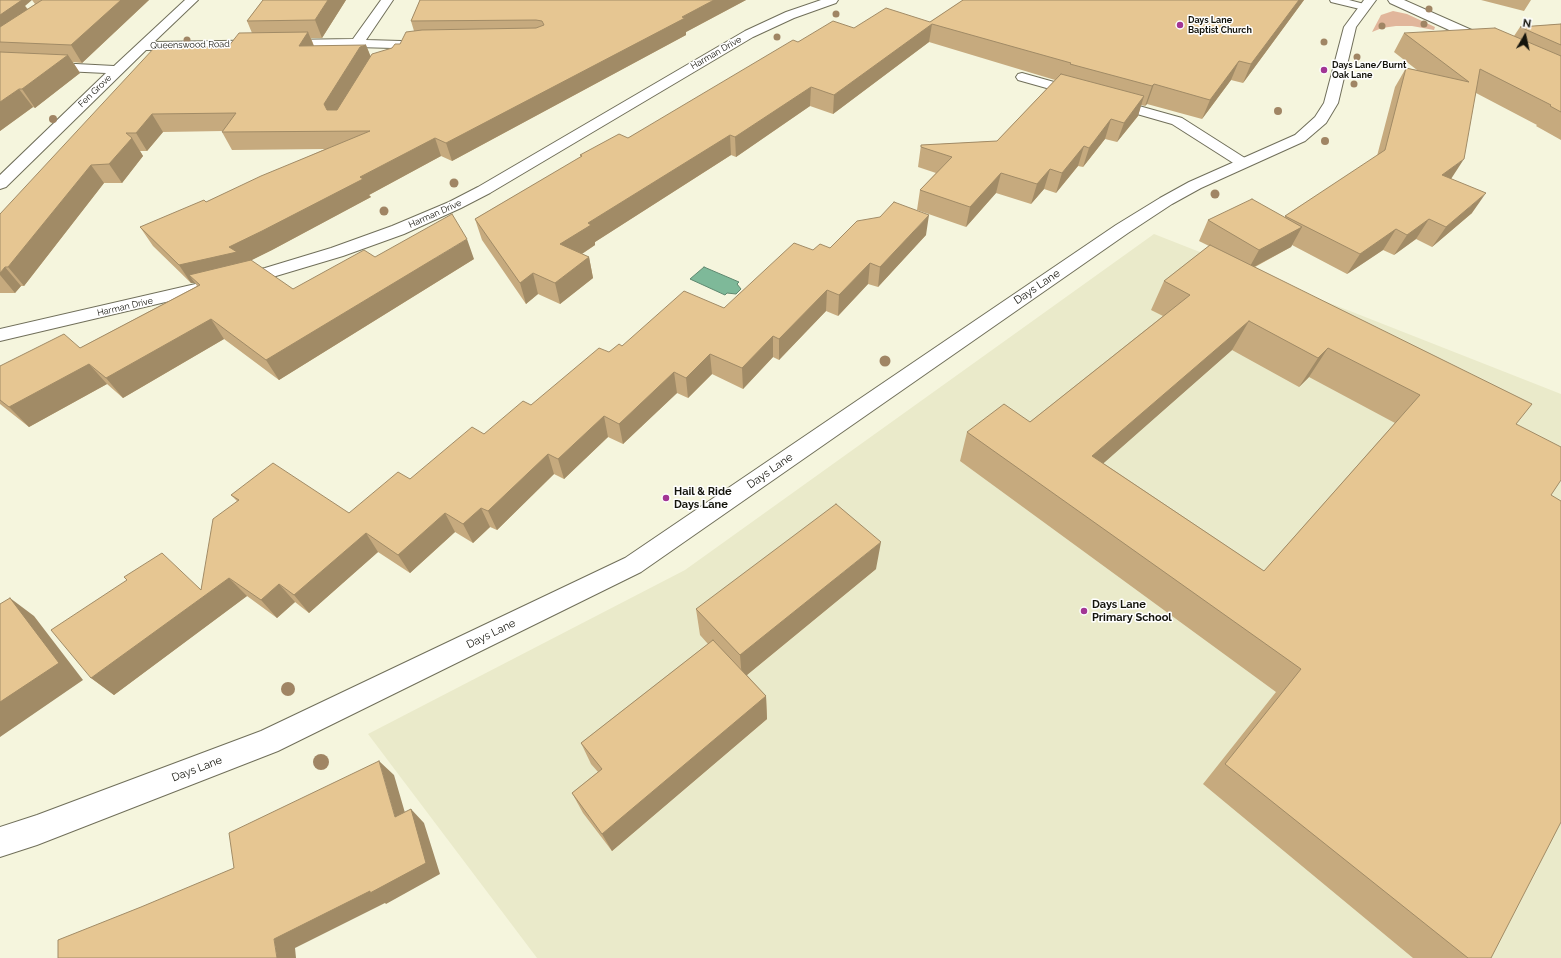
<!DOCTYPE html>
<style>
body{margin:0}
#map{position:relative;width:1561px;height:958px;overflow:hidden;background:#f5f5dd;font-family:Raleway,sans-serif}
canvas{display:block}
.north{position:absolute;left:1505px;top:16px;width:40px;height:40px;-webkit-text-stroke:3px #fff;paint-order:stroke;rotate:9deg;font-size:11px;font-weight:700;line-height:16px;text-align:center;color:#14140c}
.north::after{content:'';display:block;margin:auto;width:14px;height:18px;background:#14140c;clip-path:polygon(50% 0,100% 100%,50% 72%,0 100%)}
</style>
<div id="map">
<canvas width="1561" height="958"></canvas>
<div class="north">N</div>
</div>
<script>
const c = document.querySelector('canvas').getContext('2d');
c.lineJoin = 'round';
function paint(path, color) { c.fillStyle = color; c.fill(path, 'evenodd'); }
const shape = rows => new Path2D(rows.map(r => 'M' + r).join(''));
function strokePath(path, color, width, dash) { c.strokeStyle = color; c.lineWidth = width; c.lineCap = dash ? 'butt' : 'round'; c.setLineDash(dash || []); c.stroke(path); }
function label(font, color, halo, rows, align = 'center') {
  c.font = font + ' Raleway,sans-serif'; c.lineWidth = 3; c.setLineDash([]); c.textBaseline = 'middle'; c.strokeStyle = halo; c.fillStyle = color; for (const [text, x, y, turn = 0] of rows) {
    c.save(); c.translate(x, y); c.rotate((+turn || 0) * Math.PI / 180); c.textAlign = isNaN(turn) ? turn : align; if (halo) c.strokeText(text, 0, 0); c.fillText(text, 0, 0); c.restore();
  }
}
const built = shape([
 [1154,234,1561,394,1561,958,537,958,368,734,685,570]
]);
const green = shape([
 [1393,11,1407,14,1435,27,1434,30,1412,26,1396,26,1382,28,1372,32,1381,15]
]);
const water = shape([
 [704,267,739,282,737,284,741,289,736,294,727,293,725,295,690,279,704,267]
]);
const service = shape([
 [1330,0,1349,0,1368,5,1370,7,1364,10,1331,2,1330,0],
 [1022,73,1079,89,1081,92,1079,95,1075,96,1018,80,1016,77,1018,74,1022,73],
 [1114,99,1182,118,1248,160,1250,163,1248,166,1243,167,1238,166,1172,124,1109,106,1108,103,1109,100,1114,99]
]);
const minor = shape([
 [185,0,198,0,154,42,353,39,381,0,393,0,366,40,401,41,406,42,407,45,398,64,393,65,388,64,386,61,393,48,357,47,146,50,6,187,0,189,0,175,106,73,0,68,0,60,114,66,185,0],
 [821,0,838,0,836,3,794,18,753,37,490,193,461,208,404,234,343,256,276,276,0,341,0,329,265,268,331,248,392,226,449,202,478,187,745,31,786,12,821,0],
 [1388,0,1404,0,1492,39,1493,42,1492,45,1487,46,1482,45,1390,3,1388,0]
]);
const tertiary = shape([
 [1364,0,1376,0,1356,27,1338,103,1326,123,1305,141,1201,188,1172,204,1128,233,641,572,278,751,37,845,0,857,0,827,37,815,261,731,625,558,1116,225,1160,198,1189,182,1295,135,1315,117,1324,103,1344,27,1364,0]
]);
const trees = [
 [1429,9,3.5],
 [836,14,3.5],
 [1424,24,3.5],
 [1382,26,3.5],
 [777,37,3.5],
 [187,40,3.5],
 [1324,42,3.5],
 [1357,57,3.5],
 [1354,84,3.5],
 [1278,111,4],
 [53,119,4],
 [1325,141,4],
 [454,183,4.5],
 [1215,194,4.5],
 [384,211,4.5],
 [885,361,5.5],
 [288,689,7],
 [321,762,8]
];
const wall = shape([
 [0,0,25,6,28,9,35,4,32,0,149,0,82,63,73,62,80,73,35,108,33,107,0,131],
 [263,0,346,0,322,38,311,38,314,46,366,45,370,56,392,48,400,44,414,31,411,21,420,0,746,0,686,32,686,35,452,161,441,156,369,195,371,197,272,250,249,261,293,289,375,257,474,259,279,380,224,339,123,398,107,384,29,427,0,404,0,366,80,348,197,286,195,283,191,283,153,246,140,227,206,202,325,149,232,150,222,132,223,131,163,132,147,151,140,151,143,156,122,183,104,183,24,286,21,286,15,293,0,293,0,214,228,47,252,33,247,21],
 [963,0,1304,0,1243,83,1231,80,1202,119,1147,104,1145,106,1141,105,1138,116,1117,142,1105,139,1083,167,1078,166,1056,193,1044,189,1031,204,996,193,966,227,917,210,920,190,936,173,918,167,921,145,997,141,1055,80,929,42,833,114,810,106,736,157,731,155,595,242,595,245,582,254,589,257,593,278,560,304,538,294,526,304,482,240,475,219,581,157,580,155,628,138,798,42,854,28,930,22],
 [1481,0,1531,0,1524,11],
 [1561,24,1561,140,1536,126,1537,125,1476,93,1451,178,1472,213,1432,247,1416,239,1394,255,1383,250,1347,274,1292,245,1291,247,1255,267,1516,424,1551,495,1491,958,1413,958,1203,784,1276,692,960,461,967,432,1030,422,1163,316,1151,310,1164,281,1209,246,1199,241,1208,220,1285,217,1285,216,1377,156,1395,87,1406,68,1417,70,1394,52,1404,33,1514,36,1520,27],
 [1232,350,1299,387,1309,377,1395,423,1264,571,1103,463],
 [926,235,878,287,868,284,838,316,826,311,779,360,773,357,743,389,712,374,688,398,677,393,623,444,608,437,564,479,554,474,497,530,490,527,473,543,455,532,410,573,378,552,309,613,295,602,277,618,247,596,114,695,91,678,201,590,237,501,231,495,349,513,410,479,531,405,609,352,622,346,724,308,813,250],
 [876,569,747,675,766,696,767,719,612,851,583,813,572,793,598,772,591,764,581,743,708,644,700,635,696,609]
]);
const shadedWall = shape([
 [12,0,32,0,25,6,33,18,0,41,0,15],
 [121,0,149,0,82,63,71,45],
 [328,0,346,0,322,38,315,20],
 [714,0,746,0,686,32,686,35,452,161,446,143],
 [1299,0,1304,0,1243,83,1251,64],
 [932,24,929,42,833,114,834,95],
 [308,32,315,49,299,46],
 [366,45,373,62,332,122,324,104,360,47],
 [68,55,80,73,35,108,22,89],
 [1239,61,1231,80,1202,119,1210,100],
 [1154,84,1147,104,1145,106,1152,86],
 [811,87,810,106,736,157,735,137],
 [19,89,33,107,0,131,0,102],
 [1144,96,1138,116,1117,142,1124,123],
 [152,114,163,132,147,151,136,133],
 [1111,119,1105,139,1083,167,1089,148],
 [730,135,731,155,595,242,595,245,565,265,560,244,588,223],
 [132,138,143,156,122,183,109,164],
 [435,138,441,156,369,195,371,197,272,250,244,264,189,275,195,283,191,283,179,265,229,247,360,177],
 [1084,146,1078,166,1056,193,1062,173],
 [1464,159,1451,179,1442,175],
 [91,165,104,183,24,286,8,267],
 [1050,169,1044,189,1031,204,1037,184],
 [1001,173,996,193,966,227,970,207],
 [1486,193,1472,213,1432,247,1446,227],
 [929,215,926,235,878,287,880,267],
 [1429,219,1416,239,1394,255,1407,235],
 [1302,227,1291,247,1248,270,1259,250],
 [1396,229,1383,250,1347,274,1360,254],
 [467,239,474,259,279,380,266,360],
 [589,257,593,278,560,304,555,283],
 [870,263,868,284,838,316,839,295],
 [5,267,21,286,15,293,0,275,0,273],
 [533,273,538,294,526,304,520,283],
 [827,290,826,311,779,360,779,339],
 [211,319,224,339,123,398,106,378],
 [1249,321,1232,350,1080,484,1092,456],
 [773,336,773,357,743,389,742,368],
 [1328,348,1309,377,1299,387,1318,358],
 [710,354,712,374,688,398,686,378],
 [89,364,107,384,29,427,9,407],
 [674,372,677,393,623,444,619,424],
 [604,416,608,437,564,479,558,459],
 [548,454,554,474,497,530,488,511],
 [481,508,490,527,473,543,463,524],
 [445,513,455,532,410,573,398,555],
 [366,533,378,552,309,613,294,595],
 [881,542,876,569,742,679,740,655],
 [229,578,247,596,114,695,91,678],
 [279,584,295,602,277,618,261,600],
 [10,598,34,616,83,680,0,737,0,702],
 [766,696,767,719,612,851,602,834],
 [379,761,394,775,410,830,395,817],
 [411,809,424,823,440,874,386,904,385,903,295,948,296,958,277,958,274,939]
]);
const building = shape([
 [0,0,22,0,0,15,0,0],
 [42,0,121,0,71,45,0,42,0,27,42,0],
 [263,0,328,0,315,20,247,21,263,0],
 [420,0,714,0,682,17,685,18,446,143,435,138,360,177,363,179,262,231,229,247,237,252,179,265,140,227,204,200,206,202,261,176,370,131,222,132,236,113,152,114,136,133,126,133,132,138,109,164,91,165,8,267,5,267,0,273,0,214,155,47,228,47,239,33,308,32,299,46,366,45,360,47,324,104,327,110,337,110,372,54,392,48,395,44,400,44,406,32,422,30,536,28,544,25,542,21,536,20,411,21,420,0],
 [963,0,1299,0,1251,64,1239,61,1210,100,1154,84,1152,86,1070,64,1071,63,932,24,834,95,811,87,735,137,730,135,588,223,591,225,560,244,589,257,555,283,533,273,520,283,475,219,582,156,580,155,619,134,628,138,793,40,798,42,833,21,854,28,886,8,930,22,963,0],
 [1561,24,1561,45,1520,27,1561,24],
 [1495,28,1561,56,1561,112,1550,106,1551,105,1480,69,1464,159,1442,175,1486,193,1446,227,1429,219,1407,235,1396,229,1360,254,1285,216,1385,150,1406,68,1469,82,1404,33,1495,28],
 [0,52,68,55,22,89,19,89,0,102,0,52],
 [1061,74,1144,96,1124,123,1111,119,1089,148,1084,146,1062,173,1050,169,1037,184,1001,173,970,207,920,190,952,157,921,147,921,145,997,141,1061,74],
 [1252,199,1302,227,1259,250,1208,220,1252,199],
 [894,202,929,215,880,267,870,263,839,295,827,290,779,339,773,336,742,368,710,354,686,378,674,372,619,424,604,416,558,459,548,454,488,511,481,508,463,524,445,513,398,555,366,533,294,595,279,584,261,600,229,578,91,678,51,630,127,580,124,577,162,553,201,590,213,519,239,500,231,495,273,463,349,513,398,472,410,479,472,427,484,434,523,401,531,405,599,348,609,352,619,344,622,346,684,291,724,308,794,243,813,250,820,244,830,248,857,221,880,217,894,202],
 [452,214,467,239,266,360,211,319,106,378,89,364,9,407,0,400,0,366,64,334,80,348,200,285,189,275,251,260,293,289,364,250,375,257,452,214],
 [1210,245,1532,404,1516,424,1561,447,1561,480,1551,495,1561,501,1561,822,1491,958,1468,958,1225,764,1301,669,967,432,1004,404,1030,422,1190,295,1164,281,1210,245],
 [1249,321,1318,358,1328,348,1420,395,1264,571,1092,456,1249,321],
 [836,504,881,542,740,655,696,609,836,504],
 [10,598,59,663,0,702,0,604,10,598],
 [713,640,766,696,602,834,572,793,602,769,581,743,713,640],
 [379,761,395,817,411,809,426,863,370,893,370,891,274,939,277,958,58,958,58,940,141,907,234,868,229,833,379,761]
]);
const markers = [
 [1180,25,4,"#a23594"],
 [1324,70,4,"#a23594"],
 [666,498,4,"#a23594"],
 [1084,611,4,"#a23594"]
];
const farPoinames = [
 ["Days Lane",1188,20],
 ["Baptist Church",1188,30],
 ["Days Lane/Burnt",1332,65],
 ["Oak Lane",1332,75]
];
const farStreetnames = [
 ["Queenswood Road",190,45,-1],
 ["Harman Drive",716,53,-30],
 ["Fen Grove",95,91,-44],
 ["Harman Drive",435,214,-24],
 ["Harman Drive",125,307,-13]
];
const streetNames = [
 ["Days Lane",1037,287,-34],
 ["Days Lane",770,471,-35],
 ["Days Lane",491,634,-26],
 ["Days Lane",197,769,-21]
];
const poiNames = [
 ["Hail & Ride",674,492],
 ["Days Lane",674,505],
 ["Days Lane",1092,605],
 ["Primary School",1092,618]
];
paint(built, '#eaeaca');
paint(green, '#e1b69b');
paint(water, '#7eb999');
strokePath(water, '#5e886f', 1);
strokePath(service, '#706f5a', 2);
strokePath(minor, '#706f5a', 2);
strokePath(tertiary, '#706f5a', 2);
paint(service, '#fff');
paint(minor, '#fff');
paint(tertiary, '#fff');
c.fillStyle = '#a08564';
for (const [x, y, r] of trees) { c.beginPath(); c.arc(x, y, r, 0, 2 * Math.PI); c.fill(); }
paint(wall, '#c6aa7e');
paint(shadedWall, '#a18b66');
paint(building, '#e6c692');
strokePath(building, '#a18b66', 1);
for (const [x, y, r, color] of markers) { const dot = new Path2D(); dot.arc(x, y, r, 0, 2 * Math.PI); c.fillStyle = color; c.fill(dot); strokePath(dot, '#fff', 1.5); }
label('bold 9px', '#14140c', '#fff', farPoinames, 'left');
label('9px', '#14140c', '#fff', farStreetnames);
label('11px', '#14140c', '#fff', streetNames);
label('bold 11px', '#14140c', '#fff', poiNames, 'left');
</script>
